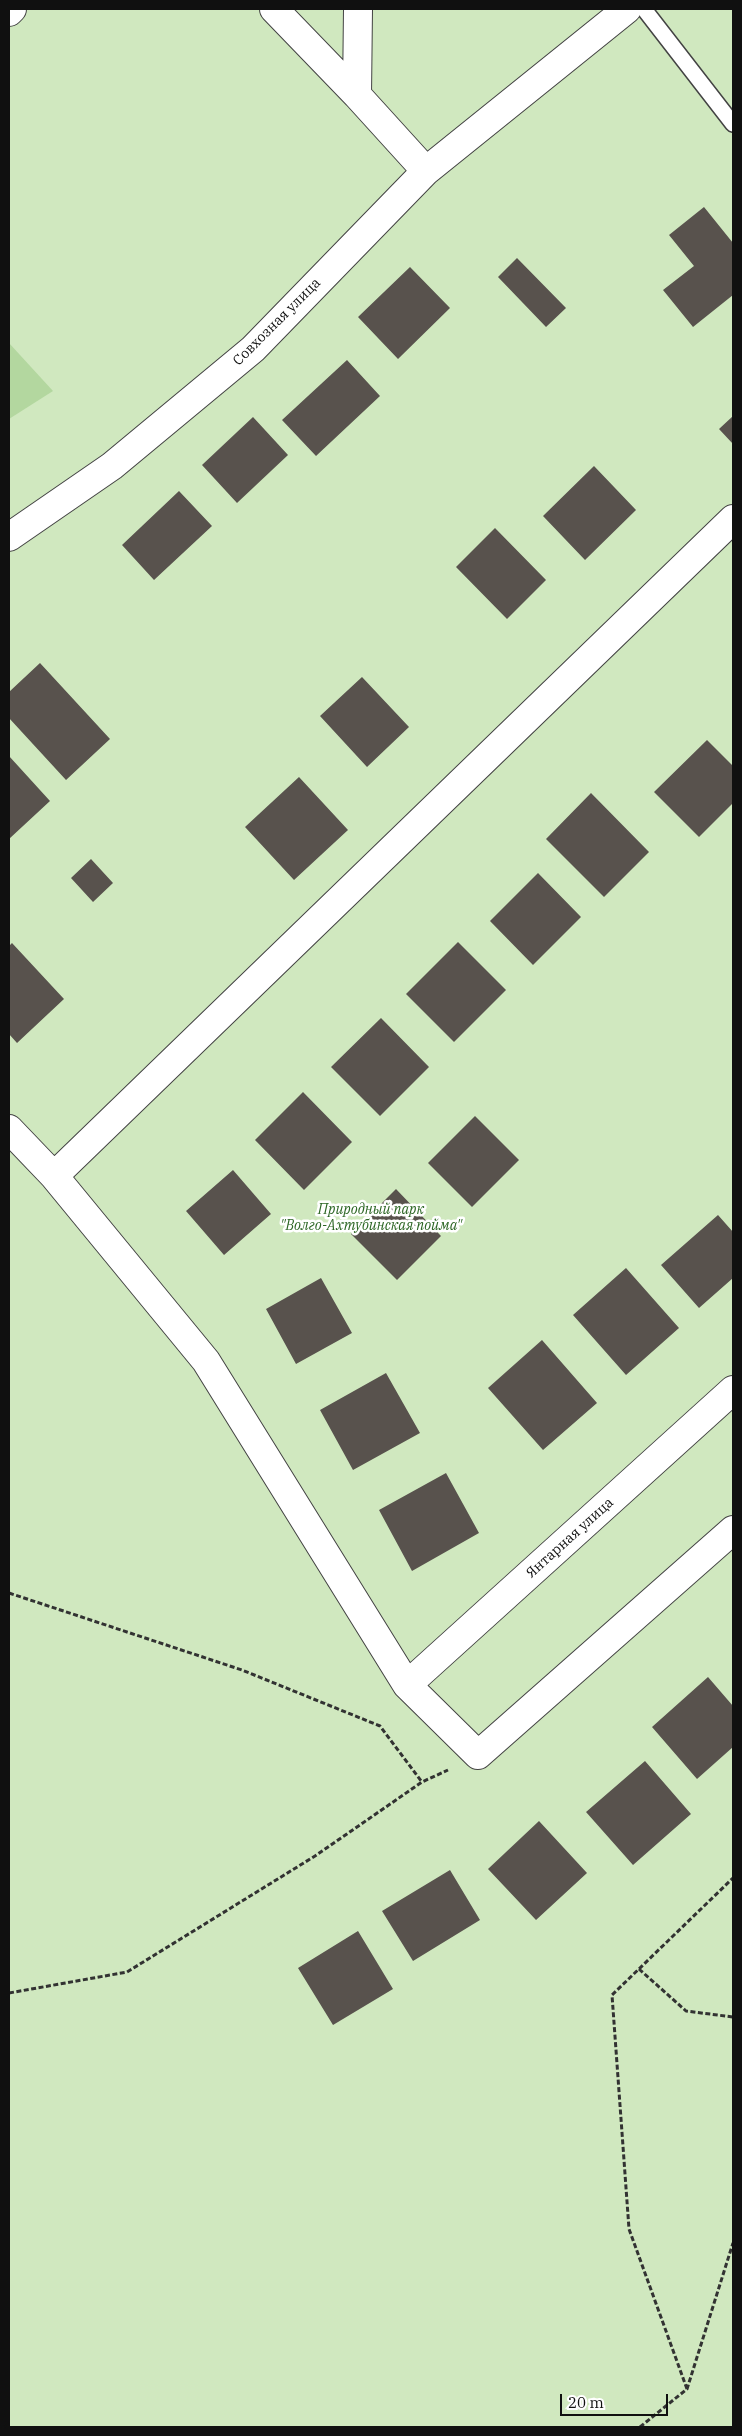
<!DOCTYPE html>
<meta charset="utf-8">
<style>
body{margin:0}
#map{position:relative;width:742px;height:2436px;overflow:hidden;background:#fefdf4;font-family:"IBM Plex Serif",serif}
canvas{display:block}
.frame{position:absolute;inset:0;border:10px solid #101010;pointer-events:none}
.scale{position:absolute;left:560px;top:2394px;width:108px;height:22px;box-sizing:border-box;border:2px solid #101010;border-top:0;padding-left:6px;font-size:15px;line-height:18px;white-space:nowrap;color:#101010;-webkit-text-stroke:4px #fff;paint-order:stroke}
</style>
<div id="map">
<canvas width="742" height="2436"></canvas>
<div class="frame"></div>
<div class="scale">20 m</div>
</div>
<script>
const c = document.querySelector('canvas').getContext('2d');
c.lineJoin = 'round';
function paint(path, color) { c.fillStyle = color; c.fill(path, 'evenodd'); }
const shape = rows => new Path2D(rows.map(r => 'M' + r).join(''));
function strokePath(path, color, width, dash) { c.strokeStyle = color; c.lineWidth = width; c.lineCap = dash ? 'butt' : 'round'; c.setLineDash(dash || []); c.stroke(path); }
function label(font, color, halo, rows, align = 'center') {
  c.font = font + ' "IBM Plex Serif",serif'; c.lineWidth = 5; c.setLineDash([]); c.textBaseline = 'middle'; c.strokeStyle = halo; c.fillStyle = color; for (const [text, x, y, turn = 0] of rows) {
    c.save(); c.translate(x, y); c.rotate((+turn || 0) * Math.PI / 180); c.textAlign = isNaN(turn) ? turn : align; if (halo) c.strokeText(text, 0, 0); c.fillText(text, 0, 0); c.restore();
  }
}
const green = shape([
 [9,9,733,9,733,2427,9,2427]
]);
const forest = shape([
 [9,343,53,391,9,419]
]);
const building = shape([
 [704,207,733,243,733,295,693,327,663,290,694,266,669,235],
 [517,258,566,308,546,327,498,277],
 [410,267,450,308,398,359,358,317],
 [347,360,380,396,316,456,282,420],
 [733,416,733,444,719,429],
 [253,417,288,455,237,503,202,465],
 [594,466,636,510,585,560,543,516],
 [179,491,212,526,154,580,122,545],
 [495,528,546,580,507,619,456,567],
 [40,663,110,739,66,780,9,718,9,692],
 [362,677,409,727,367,767,320,716],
 [707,740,733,766,733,803,699,837,654,792],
 [9,756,50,801,9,839],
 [299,777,348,830,294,880,245,827],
 [591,793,649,852,604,897,546,839],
 [91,859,113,883,93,902,71,878],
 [538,873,581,917,533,965,490,921],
 [458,942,506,990,454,1042,406,994],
 [12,943,64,999,17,1043,9,1034,9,946],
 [381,1018,429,1067,380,1116,331,1067],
 [303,1092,352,1142,304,1190,255,1140],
 [475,1116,519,1160,472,1207,428,1163],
 [233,1170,271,1214,224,1255,186,1211],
 [396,1189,441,1236,397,1280,351,1234],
 [718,1215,733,1232,733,1278,699,1308,661,1265],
 [626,1268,679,1328,626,1375,573,1315],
 [321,1278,352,1333,296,1364,266,1309],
 [542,1340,597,1403,543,1450,488,1388],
 [386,1373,420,1433,353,1470,320,1410],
 [446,1473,479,1533,412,1571,379,1510],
 [708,1677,733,1706,733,1747,697,1779,652,1727],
 [645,1761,691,1814,633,1865,586,1812],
 [539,1821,587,1873,536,1920,488,1869],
 [450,1870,480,1920,413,1961,382,1911],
 [358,1931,393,1989,333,2025,298,1968]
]);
const path = shape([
 [9,1593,242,1670,380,1726,422,1782],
 [639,1969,686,2011,733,2017],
 [9,1993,127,1972,315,1856,422,1782,448,1770],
 [687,2389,629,2229,612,1995,733,1878],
 [640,2427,687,2389,733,2243]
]);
const service = shape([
 [644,9,733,124]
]);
const minor = shape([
 [9,12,12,9],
 [357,95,358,9],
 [426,171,627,9],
 [9,537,112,466,253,349,426,171,357,95,274,9],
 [9,1129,54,1176,206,1361,407,1685,478,1755,733,1530],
 [54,1176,733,519],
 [407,1685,733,1390]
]);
const streetNames = [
 ["Совхозная улица",277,322,-45],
 ["Янтарная улица",570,1538,-42]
];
const parkNames = [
 ["Природный парк",371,1210],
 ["\"Волго-Ахтубинская пойма\"",371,1226]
];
paint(green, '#d0e8bf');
paint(forest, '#b3d79f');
paint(building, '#58524d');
strokePath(service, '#434343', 18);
strokePath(minor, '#434343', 30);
strokePath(path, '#323232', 3, [5, 2.5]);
strokePath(service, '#fff', 15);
strokePath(minor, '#fff', 28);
label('14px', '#101010', '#fff', streetNames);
label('italic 14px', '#2b6523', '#fff', parkNames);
</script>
